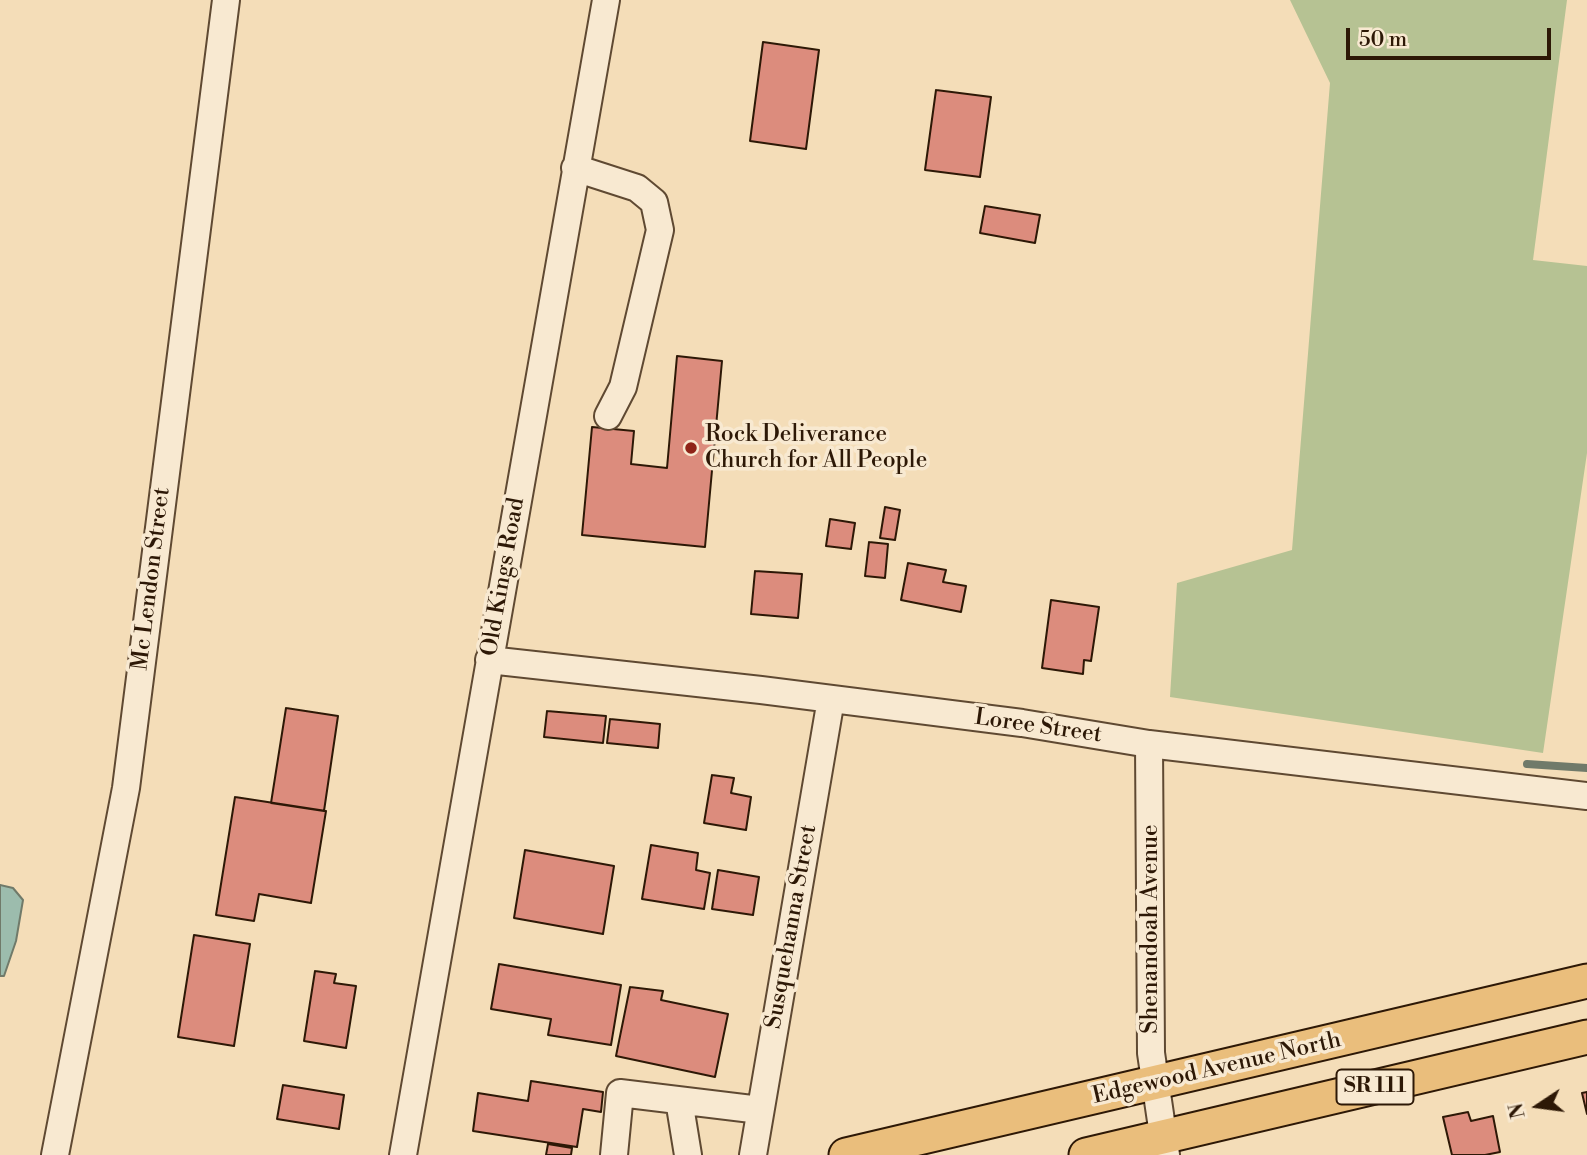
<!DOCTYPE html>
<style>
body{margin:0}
#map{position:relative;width:1587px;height:1155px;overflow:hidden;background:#f4ddb8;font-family:"Libre Bodoni",serif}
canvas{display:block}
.north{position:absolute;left:1503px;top:1071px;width:70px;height:70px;-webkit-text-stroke:5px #f8e9d1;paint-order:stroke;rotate:257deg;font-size:19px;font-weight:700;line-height:28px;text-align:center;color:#2d1806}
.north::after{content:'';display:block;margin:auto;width:24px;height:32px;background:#2d1806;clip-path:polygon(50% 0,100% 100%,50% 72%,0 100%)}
.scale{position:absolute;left:1346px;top:28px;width:205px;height:32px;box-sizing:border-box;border:4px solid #2d1806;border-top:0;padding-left:9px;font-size:21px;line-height:24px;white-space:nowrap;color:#2d1806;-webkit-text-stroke:5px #f8e9d1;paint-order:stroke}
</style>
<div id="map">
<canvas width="1587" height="1155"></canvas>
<div class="north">N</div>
<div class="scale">50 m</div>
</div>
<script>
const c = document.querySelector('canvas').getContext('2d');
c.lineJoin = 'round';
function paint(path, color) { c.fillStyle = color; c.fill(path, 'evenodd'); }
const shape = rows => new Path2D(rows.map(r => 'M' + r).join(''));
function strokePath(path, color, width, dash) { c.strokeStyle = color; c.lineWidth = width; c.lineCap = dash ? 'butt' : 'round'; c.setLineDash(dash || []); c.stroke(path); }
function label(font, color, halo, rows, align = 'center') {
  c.font = font + ' "Libre Bodoni",serif'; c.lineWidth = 7; c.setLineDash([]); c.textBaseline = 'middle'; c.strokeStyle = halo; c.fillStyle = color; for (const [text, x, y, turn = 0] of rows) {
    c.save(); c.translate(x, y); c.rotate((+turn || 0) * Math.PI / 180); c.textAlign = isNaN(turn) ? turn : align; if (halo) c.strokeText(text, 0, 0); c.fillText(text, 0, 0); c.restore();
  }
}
const green = shape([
 [1290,0,1567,0,1533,260,1587,266,1587,453,1543,753,1170,697,1177,583,1292,550,1330,83]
]);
const water = shape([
 [0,885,13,888,23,900,16,941,4,976,0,976,0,885]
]);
const stream = shape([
 [1527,764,1587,768]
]);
const building = shape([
 [763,42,819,50,806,149,750,141,763,42],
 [936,90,991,97,980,177,925,170,936,90],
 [985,206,1040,215,1035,243,980,233,985,206],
 [677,356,722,361,705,547,582,535,592,427,634,431,631,464,667,468,677,356],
 [885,507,900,510,895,540,880,538,885,507],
 [830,519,855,523,851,549,826,546,830,519],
 [869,542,888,544,885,578,865,576,869,542],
 [908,563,946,570,943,582,966,586,961,612,901,600,908,563],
 [755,571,802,574,798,618,751,614,755,571],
 [1051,600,1099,607,1091,661,1084,660,1083,674,1042,668,1051,600],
 [286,708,338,716,324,811,271,803,286,708],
 [547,711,606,716,603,743,544,737,547,711],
 [610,719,660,724,658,748,607,743,610,719],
 [712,775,734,778,731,793,751,797,746,830,704,823,712,775],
 [235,797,326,811,311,903,259,894,254,921,216,915,235,797],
 [651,845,698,853,696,870,710,873,704,909,642,899,651,845],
 [525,850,614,866,603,934,514,918,525,850],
 [718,870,759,877,753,915,712,909,718,870],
 [194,935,250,944,234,1046,178,1037,194,935],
 [499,964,621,985,611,1045,548,1035,551,1019,491,1009,499,964],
 [315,971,336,974,334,983,356,986,346,1048,304,1041,315,971],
 [630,987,663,991,661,1000,728,1014,715,1077,616,1056,630,987],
 [531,1081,603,1092,601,1112,583,1109,577,1147,473,1131,478,1093,528,1101,531,1081],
 [283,1085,344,1095,339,1129,277,1119,283,1085],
 [1587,1092,1587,1114,1582,1093,1587,1092],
 [1468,1112,1471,1121,1493,1116,1500,1152,1485,1155,1452,1155,1443,1117,1468,1112],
 [548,1144,572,1148,571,1155,546,1155,548,1144]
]);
const minor = shape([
 [575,168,637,188,654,202,660,230,623,387,608,416],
 [489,660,761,690,1022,723,1149,744,1587,796],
 [1149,744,1151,1053,1166,1155],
 [679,1100,688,1155],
 [55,1155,126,788,226,0],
 [403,1155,606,0],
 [614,1155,620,1093,760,1110],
 [753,1155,831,699]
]);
const major = shape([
 [846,1155,1587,981],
 [1086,1155,1587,1037]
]);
const markers = [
 [691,448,7,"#8f2418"]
];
const shields = [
 [1375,1087,77]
];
const shieldNames = [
 ["SR 111",1375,1087]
];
const poiNames = [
 ["Rock Deliverance",705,435],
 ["Church for All People",705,461]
];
const streetNames = [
 ["Old Kings Road",504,577,-80],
 ["Mc Lendon Street",152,579,-83],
 ["Loree Street",1038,727,8],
 ["Susquehanna Street",792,927,-80],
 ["Shenandoah Avenue",1151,929,-90],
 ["Edgewood Avenue North",1217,1069,-13]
];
paint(green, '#b6c293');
paint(water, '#9cbcad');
strokePath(water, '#707a6a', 2);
strokePath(stream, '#707a6a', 8);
paint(building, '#dc8c7d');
strokePath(building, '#2d1806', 2);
strokePath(minor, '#5f4932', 30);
strokePath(major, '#2d1806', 37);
strokePath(minor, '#f8e9d1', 26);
strokePath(major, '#eabe7c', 33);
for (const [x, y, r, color] of markers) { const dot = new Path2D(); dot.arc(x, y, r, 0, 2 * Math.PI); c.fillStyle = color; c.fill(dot); strokePath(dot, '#f8e9d1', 2.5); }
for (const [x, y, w] of shields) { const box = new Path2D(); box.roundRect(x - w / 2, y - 17.5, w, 35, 5); c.fillStyle = '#f8e9d1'; c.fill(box); strokePath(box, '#2d1806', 2); }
label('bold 21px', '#2d1806', null, shieldNames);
label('23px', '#2d1806', '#f8e9d1', poiNames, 'left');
label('23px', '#2d1806', '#f8e9d1', streetNames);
</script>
